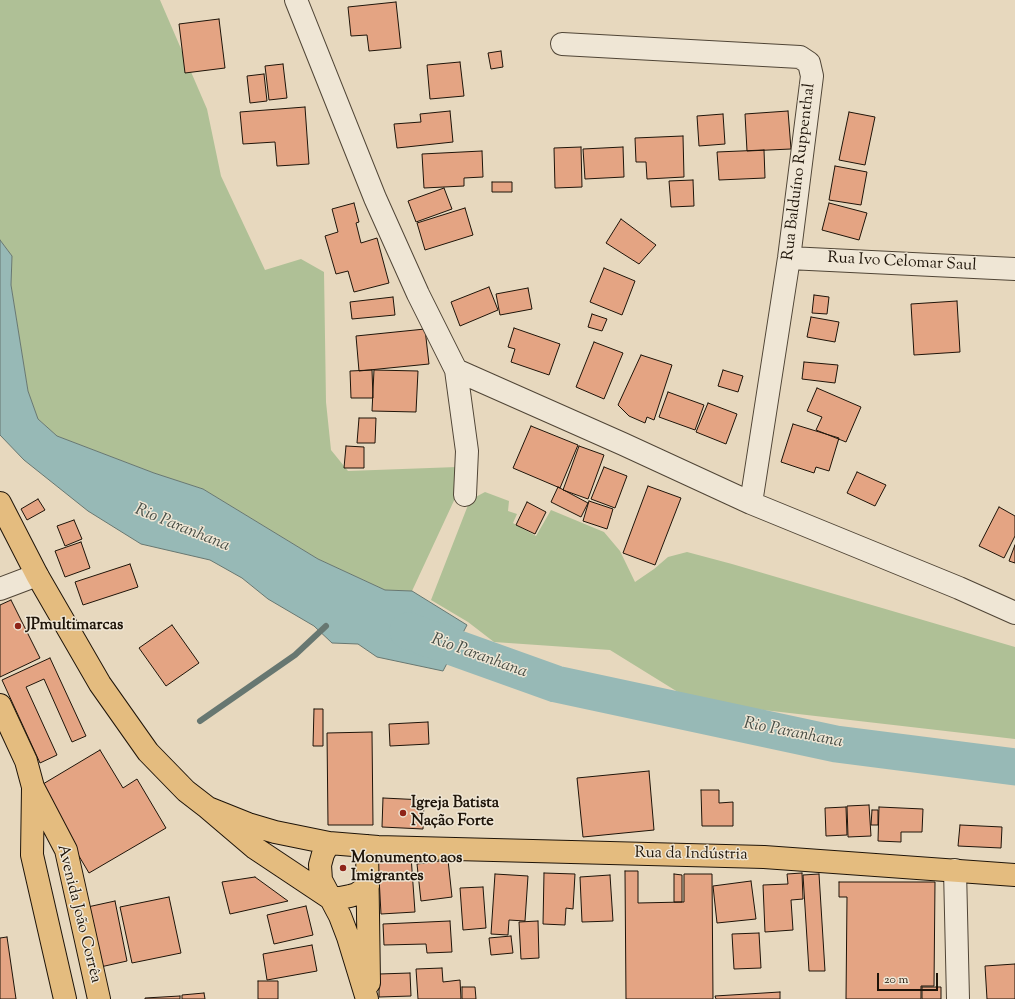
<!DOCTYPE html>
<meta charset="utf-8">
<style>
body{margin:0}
#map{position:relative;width:1015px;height:999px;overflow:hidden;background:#e7d8be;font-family:"Sorts Mill Goudy",serif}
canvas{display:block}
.scale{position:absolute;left:877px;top:973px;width:61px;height:18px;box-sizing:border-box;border:2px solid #1e1409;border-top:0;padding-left:5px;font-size:12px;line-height:14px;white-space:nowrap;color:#1e1409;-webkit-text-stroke:3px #efe6d5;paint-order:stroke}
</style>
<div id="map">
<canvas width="1015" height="999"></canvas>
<div class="scale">20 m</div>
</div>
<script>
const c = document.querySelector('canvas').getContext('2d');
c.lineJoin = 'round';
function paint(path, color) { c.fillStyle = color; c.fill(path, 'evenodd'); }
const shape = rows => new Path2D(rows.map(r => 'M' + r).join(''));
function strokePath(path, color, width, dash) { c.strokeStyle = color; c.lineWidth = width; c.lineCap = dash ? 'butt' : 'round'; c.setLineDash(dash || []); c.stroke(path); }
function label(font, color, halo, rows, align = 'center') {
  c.font = font + ' "Sorts Mill Goudy",serif'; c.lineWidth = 3; c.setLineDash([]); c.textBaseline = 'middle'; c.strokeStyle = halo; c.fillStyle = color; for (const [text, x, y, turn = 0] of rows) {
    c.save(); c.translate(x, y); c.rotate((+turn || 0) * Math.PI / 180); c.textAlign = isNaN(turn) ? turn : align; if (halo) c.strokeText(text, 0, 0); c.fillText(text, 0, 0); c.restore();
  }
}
const green = shape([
 [0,0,160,0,207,109,221,176,265,270,301,259,324,272,326,402,331,450,348,471,457,467,458,492,412,591,385,590,318,559,203,489,154,473,57,436,38,419,28,391,11,285,12,256,0,240],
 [485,492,509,501,508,511,517,514,513,523,536,536,551,510,604,532,620,551,635,582,654,569,668,557,687,552,732,564,1015,647,1015,739,694,702,610,650,494,642,468,622,431,600,470,500]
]);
const water = shape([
 [0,240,12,256,11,285,28,391,38,419,57,436,154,473,203,489,318,559,385,590,412,591,467,625,443,671,377,657,358,644,332,643,314,626,268,599,242,578,210,560,141,544,88,511,24,460,0,435,0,240]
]);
const stream = shape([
 [200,721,295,655,326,626]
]);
const river = shape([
 [408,631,556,684,836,744,1015,767]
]);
const building = shape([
 [396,2,401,48,369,51,367,35,351,36,348,7,396,2],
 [219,19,225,68,185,73,179,24,219,19],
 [501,51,503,67,491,69,488,53,501,51],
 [460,62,464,96,430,99,427,65,460,62],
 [283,64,287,98,269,100,265,66,283,64],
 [264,74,267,101,250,103,247,76,264,74],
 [305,107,309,164,277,166,275,142,243,144,240,112,305,107],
 [450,111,453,142,397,148,394,124,421,122,420,114,450,111],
 [788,111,791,149,747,151,745,114,788,111],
 [849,112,875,117,865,165,839,160,849,112],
 [723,114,725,144,699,146,697,116,723,114],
 [683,136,684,177,647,179,646,162,636,162,635,138,683,136],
 [581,147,582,187,555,188,554,148,581,147],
 [623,147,624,177,585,179,583,149,623,147],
 [764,150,765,178,719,180,717,152,764,150],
 [482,151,483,177,464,178,464,186,424,188,422,154,482,151],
 [835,166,867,172,861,205,829,200,835,166],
 [693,180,694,206,671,207,669,181,693,180],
 [492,182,512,182,512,192,492,192,492,182],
 [444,188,452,209,416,222,408,201,444,188],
 [354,203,359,222,356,223,361,243,377,238,389,283,354,292,348,271,336,274,325,236,338,232,332,209,354,203],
 [829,203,867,213,859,240,822,230,829,203],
 [465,208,473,235,425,250,417,223,465,208],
 [621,219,656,245,639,264,606,243,621,219],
 [604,268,635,281,622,315,590,302,604,268],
 [489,287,498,310,460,326,451,302,489,287],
 [528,288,532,309,500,315,496,294,528,288],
 [814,295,829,297,827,314,812,313,814,295],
 [393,297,395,315,352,319,350,302,393,297],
 [957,301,960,352,914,355,911,304,957,301],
 [592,314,607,319,602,331,588,327,592,314],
 [811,317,839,322,835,342,807,337,811,317],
 [514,328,560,344,549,375,511,362,515,349,508,347,514,328],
 [425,329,429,364,359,371,356,336,425,329],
 [594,342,623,353,604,399,576,387,594,342],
 [641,355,672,365,654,420,647,417,645,423,629,416,618,405,641,355],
 [804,362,838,365,835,383,802,379,804,362],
 [372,370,373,398,351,398,350,371,372,370],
 [374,370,418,371,416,412,372,411,374,370],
 [723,370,743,376,738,392,718,386,723,370],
 [817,388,861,407,846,442,816,430,822,417,807,411,817,388],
 [668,392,704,405,695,430,659,417,668,392],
 [708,403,737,414,726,444,696,432,708,403],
 [359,418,376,418,375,443,357,443,359,418],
 [793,424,839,438,829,471,816,467,814,473,781,462,793,424],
 [531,426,578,445,560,488,513,468,531,426],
 [346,446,364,447,364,468,344,468,346,446],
 [579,446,604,455,588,499,563,490,579,446],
 [604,467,627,476,615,508,591,499,604,467],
 [857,472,886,485,875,506,847,493,857,472],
 [648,486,681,498,655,565,623,553,648,486],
 [558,487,588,503,581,517,551,502,558,487],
 [38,499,45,510,27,520,21,509,38,499],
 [589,501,613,509,607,529,583,521,589,501],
 [527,502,546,512,535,534,516,525,527,502],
 [999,507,1015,516,1015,536,1004,558,979,546,999,507],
 [74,520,82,539,65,546,57,526,74,520],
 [81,542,90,568,65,577,55,551,81,542],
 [1015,545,1015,563,1009,561,1015,545],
 [130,564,138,587,83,605,75,582,130,564],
 [11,600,40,658,0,677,0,605,11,600],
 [172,625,199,663,166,686,139,648,172,625],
 [50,658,86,736,72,742,44,679,26,687,57,755,40,763,2,680,50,658],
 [314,709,323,709,323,746,313,746,314,709],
 [428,722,429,744,390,746,389,724,428,722],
 [372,732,373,825,328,825,327,733,372,732],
 [100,750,123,788,137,779,166,828,89,873,38,787,100,750],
 [649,771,654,830,583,837,577,778,649,771],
 [701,790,719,790,719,803,733,802,733,826,702,826,701,790],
 [383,798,424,800,423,829,382,827,383,798],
 [869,805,871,836,848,837,847,806,869,805],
 [846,807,847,835,826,836,825,808,846,807],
 [879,807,923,809,922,832,901,832,901,842,878,841,879,807],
 [872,810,878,810,878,825,871,825,872,810],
 [960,825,1002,827,1001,848,958,846,960,825],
 [411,856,415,912,381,914,378,859,411,856],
 [448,860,452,897,421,901,417,864,448,860],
 [625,871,638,871,638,903,684,902,684,874,712,874,713,999,626,999,625,871],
 [544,873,575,874,573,909,566,908,565,925,543,924,544,873],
 [802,873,803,899,791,900,793,930,765,932,763,885,788,884,787,874,802,873],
 [495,874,528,876,525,921,509,920,508,935,491,934,495,874],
 [674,874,682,875,682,902,674,902,674,874],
 [819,874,825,971,809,971,803,875,819,874],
 [610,875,613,921,582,922,580,877,610,875],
 [255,877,288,901,230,914,222,882,255,877],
 [751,881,756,919,717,923,713,886,751,881],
 [839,882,935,882,934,986,921,986,921,999,846,999,847,897,839,897,839,882],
 [483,887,486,928,463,930,460,888,483,887],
 [169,897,181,953,132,963,120,907,169,897],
 [115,901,127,961,96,968,83,908,115,901],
 [306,906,313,935,274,944,267,915,306,906],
 [450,921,452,952,427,953,426,944,384,945,383,924,450,921],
 [538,921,539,958,521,959,519,922,538,921],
 [759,933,761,968,734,969,732,934,759,933],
 [511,936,513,953,491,955,489,938,511,936],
 [7,937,16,999,0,999,0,938,7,937],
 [312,945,317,971,267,980,263,954,312,945],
 [1015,964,1015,999,987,999,985,966,1015,964],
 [442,968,443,982,460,980,461,999,418,999,416,969,442,968],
 [410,973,411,996,379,997,379,974,410,973],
 [258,981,278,981,278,999,258,999,258,981],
 [462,987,475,987,476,999,462,999,462,987],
 [922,987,941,987,941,999,922,999,922,987],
 [780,992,780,999,716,999,715,996,780,992],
 [204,993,205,999,182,999,182,995,204,993],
 [180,996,180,999,145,999,145,998,180,996]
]);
const minor = shape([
 [296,0,375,198,418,294,456,370,467,451,465,495],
 [562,44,800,57,809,63,812,76,789,258,751,503],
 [789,258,1015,269],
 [456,370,623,444,751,503,959,588,1015,613],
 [0,589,37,575],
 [955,870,958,999]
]);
const major = shape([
 [0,503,37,575,100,684,148,752,186,791,208,808,255,848,330,898,340,898,350,896,357,894,368,886],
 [0,705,26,761,33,787,66,850,99,999],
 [33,788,32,855,65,999],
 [208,808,248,824,275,832,329,843,378,847,764,857,1015,875],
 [329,843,323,854,320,865,321,880,340,916,348,937,367,999],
 [367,846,369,983]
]);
const markers = [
 [18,626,4,"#8f2418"],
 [403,813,4,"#8f2418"],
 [343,868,4,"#8f2418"]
];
const streetNames = [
 ["Rua Balduíno Ruppenthal",800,172,-83],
 ["Rua Ivo Celomar Saul",902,263,3],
 ["Rua da Indústria",691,855,1],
 ["Avenida João Corrêa",78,914,76]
];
const poiNames = [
 ["JPmultimarcas",26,626],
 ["Igreja Batista",411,804],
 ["Nação Forte",411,822],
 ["Monumento aos",351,859],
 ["Imigrantes",351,877]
];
const waterNames = [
 ["Rio Paranhana",182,529,22],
 ["Rio Paranhana",479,657,20],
 ["Rio Paranhana",793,734,11]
];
paint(green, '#afc096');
paint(water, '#97b9b6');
strokePath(water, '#677771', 1);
strokePath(stream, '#677771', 6);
strokePath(river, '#97b9b6', 37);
paint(building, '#e4a483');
strokePath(building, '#1e1409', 1);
strokePath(minor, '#504536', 24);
strokePath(major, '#1e1409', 24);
strokePath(minor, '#efe6d5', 22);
strokePath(major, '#e4bc7f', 22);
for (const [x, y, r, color] of markers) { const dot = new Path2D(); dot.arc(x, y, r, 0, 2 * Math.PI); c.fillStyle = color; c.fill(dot); strokePath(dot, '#efe6d5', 1.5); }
label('16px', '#1e1409', '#efe6d5', streetNames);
label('bold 16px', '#1e1409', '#efe6d5', poiNames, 'left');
label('italic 17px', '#484e46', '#efe6d5', waterNames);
</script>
